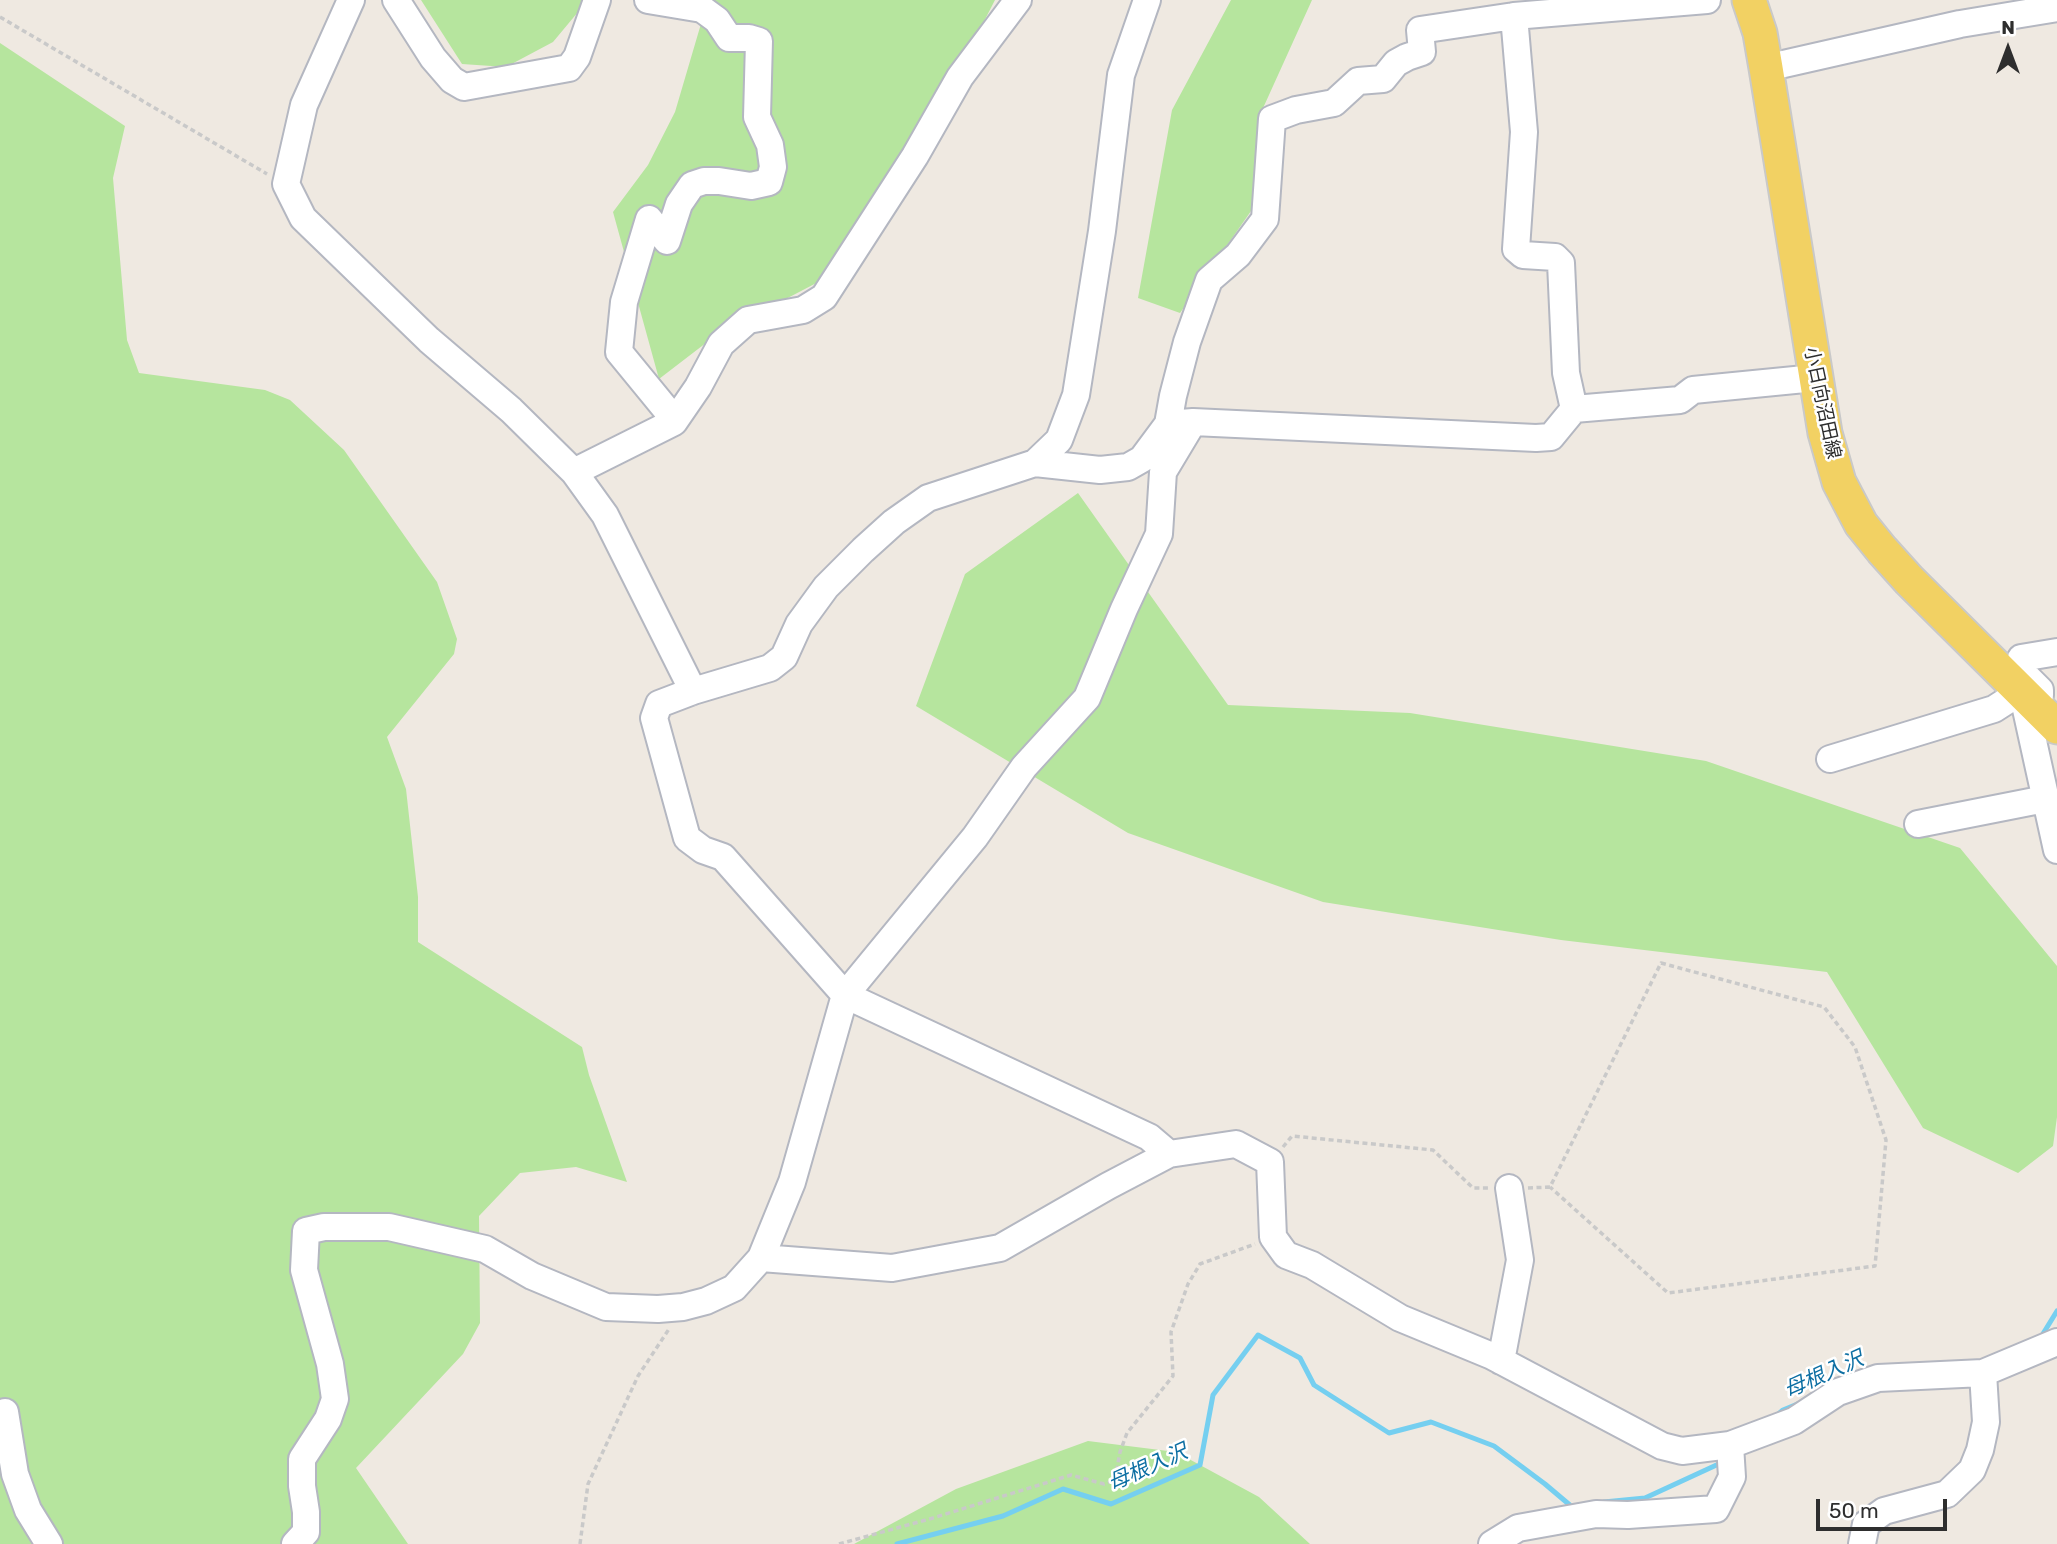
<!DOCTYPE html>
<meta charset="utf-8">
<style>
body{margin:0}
#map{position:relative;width:2057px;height:1544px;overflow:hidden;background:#efe9e1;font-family:Rubik,sans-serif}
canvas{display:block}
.north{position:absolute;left:1973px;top:14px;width:70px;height:70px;-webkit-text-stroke:5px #fff;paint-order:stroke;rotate:0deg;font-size:19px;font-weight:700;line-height:28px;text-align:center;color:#2e2e2e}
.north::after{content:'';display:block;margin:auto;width:24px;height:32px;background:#2e2e2e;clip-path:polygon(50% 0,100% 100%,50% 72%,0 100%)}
.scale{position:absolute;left:1816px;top:1499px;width:131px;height:32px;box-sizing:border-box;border:4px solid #2e2e2e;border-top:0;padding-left:9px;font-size:21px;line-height:24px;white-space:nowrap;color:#2e2e2e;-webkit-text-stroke:5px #fff;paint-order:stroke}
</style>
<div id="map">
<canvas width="2057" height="1544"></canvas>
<div class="north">N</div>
<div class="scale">50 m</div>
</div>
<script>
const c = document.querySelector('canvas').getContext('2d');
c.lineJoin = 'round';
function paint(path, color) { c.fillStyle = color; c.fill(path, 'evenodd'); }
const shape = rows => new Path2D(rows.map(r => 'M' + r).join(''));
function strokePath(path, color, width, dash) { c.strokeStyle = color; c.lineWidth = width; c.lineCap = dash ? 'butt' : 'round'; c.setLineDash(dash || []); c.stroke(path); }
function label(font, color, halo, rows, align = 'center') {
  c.font = font + ' Rubik,"Noto Sans JP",sans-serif'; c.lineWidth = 5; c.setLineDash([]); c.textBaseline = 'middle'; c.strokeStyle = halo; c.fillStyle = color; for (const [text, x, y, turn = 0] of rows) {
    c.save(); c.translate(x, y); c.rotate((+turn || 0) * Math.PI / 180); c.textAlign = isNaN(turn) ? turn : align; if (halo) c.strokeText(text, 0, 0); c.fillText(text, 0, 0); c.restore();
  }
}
const green = shape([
 [421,0,588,0,553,42,506,67,462,64],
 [708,0,995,0,962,64,824,279,715,336,659,379,613,212,648,165,675,112],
 [1231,0,1312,0,1259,117,1251,211,1180,313,1138,298,1172,110],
 [0,43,125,126,113,178,127,340,139,373,265,390,290,400,344,450,437,582,457,639,454,654,387,737,406,789,418,897,418,942,582,1047,589,1075,627,1182,576,1167,520,1173,479,1216,480,1323,463,1354,356,1468,408,1544,0,1544],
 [1078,493,1228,705,1410,713,1706,761,1960,848,2057,966,2057,1117,2053,1146,2018,1173,1923,1128,1827,972,1561,940,1323,902,1128,833,916,706,965,574],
 [1088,1441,1176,1452,1259,1497,1310,1544,854,1544,956,1489]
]);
const stream = shape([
 [2041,1337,2057,1311],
 [1775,1417,1783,1410,1800,1403],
 [1604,1502,1645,1498,1723,1462],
 [897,1544,1003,1516,1063,1489,1111,1504,1200,1465,1213,1395,1258,1335,1300,1358,1314,1385,1389,1433,1431,1422,1494,1446,1545,1484,1571,1506,1574,1506]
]);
const path = shape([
 [0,17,267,174],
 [1283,1147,1292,1136,1433,1150,1473,1188,1489,1188],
 [1528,1188,1550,1187,1661,963,1824,1007,1855,1047,1886,1140,1875,1266,1668,1293,1550,1187],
 [580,1544,588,1484,638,1376,669,1329],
 [839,1544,933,1518,1071,1475,1104,1484,1115,1480,1120,1452,1127,1433,1173,1376,1171,1332,1188,1284,1200,1264,1255,1244]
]);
const minor = shape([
 [351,0,304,105,286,184,303,218,429,340,511,410,574,472,605,515,693,691],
 [396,0,433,58,452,80,464,87,569,68,577,57,597,0],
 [648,0,702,9,717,20,729,38,749,38,759,41,757,117,770,145,773,167,769,182,751,186,719,181,704,181,692,185,679,204,667,241,649,219,624,302,619,352,669,413,674,422],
 [1514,16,1524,132,1516,249,1523,255,1555,257,1561,263,1566,373,1574,409],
 [1766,68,1960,24,2057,8],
 [1168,424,1173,396,1187,342,1209,280,1238,255,1265,219,1272,119,1296,110,1334,103,1358,81,1383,79,1396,63,1407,57,1422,52,1420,30,1514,16,1707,0],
 [1035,463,1059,440,1076,395,1102,231,1121,75,1147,0],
 [574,472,674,422,698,387,721,344,748,320,803,310,824,297,915,156,960,77,1018,0],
 [2040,695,2040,690,2020,670,2021,658,2057,652],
 [1830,759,1994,709,2022,691,2057,850],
 [1918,824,2045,799],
 [1169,1154,1149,1137,845,995,723,857,703,850,687,838,654,718,659,704,693,691,770,668,784,657,799,624,826,587,863,550,894,522,928,498,1035,463,1100,470,1128,467,1142,459,1168,424,1193,422,1536,438,1551,437,1574,409,1680,400,1693,390,1815,378],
 [761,1258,892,1268,1000,1248,1108,1186,1169,1154,1236,1144,1270,1162,1273,1237,1286,1255,1312,1265,1400,1318,1492,1356,1662,1446,1682,1451,1730,1445,1794,1421,1838,1392,1878,1378,1983,1373,2057,1342],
 [1501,1361,1520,1260,1509,1188],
 [5,1412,15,1474,28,1510,49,1544],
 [295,1544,306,1532,306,1512,302,1486,302,1459,328,1419,335,1399,330,1364,304,1270,306,1231,324,1227,389,1227,485,1249,532,1276,606,1307,658,1309,683,1307,706,1301,734,1288,761,1258,792,1182,845,995,975,837,1024,767,1087,698,1124,609,1159,534,1163,472,1193,422],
 [1492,1544,1518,1528,1596,1514,1628,1515,1716,1509,1732,1477,1730,1445],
 [1862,1544,1866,1524,1884,1511,1947,1494,1972,1470,1980,1450,1986,1422,1983,1373]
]);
const major = shape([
 [1749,0,1760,33,1766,68,1825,433,1839,482,1861,524,1882,550,1909,580,2057,727]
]);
const streetNames = [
 ["小日向沼田線",1822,403,78]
];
const waterNames = [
 ["母根入沢",1824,1375,-24],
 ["母根入沢",1148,1468,-24]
];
paint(green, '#b6e59e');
strokePath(stream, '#75cff0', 5);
strokePath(minor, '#b4b7c1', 30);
strokePath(major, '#c9c9c9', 37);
strokePath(path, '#c9c9c9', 3.5, [5, 3.5]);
strokePath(minor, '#fff', 26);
strokePath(major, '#f2d163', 33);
label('19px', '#2e2e2e', '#fff', streetNames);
label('italic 21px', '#0d6fa3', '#fff', waterNames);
</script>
